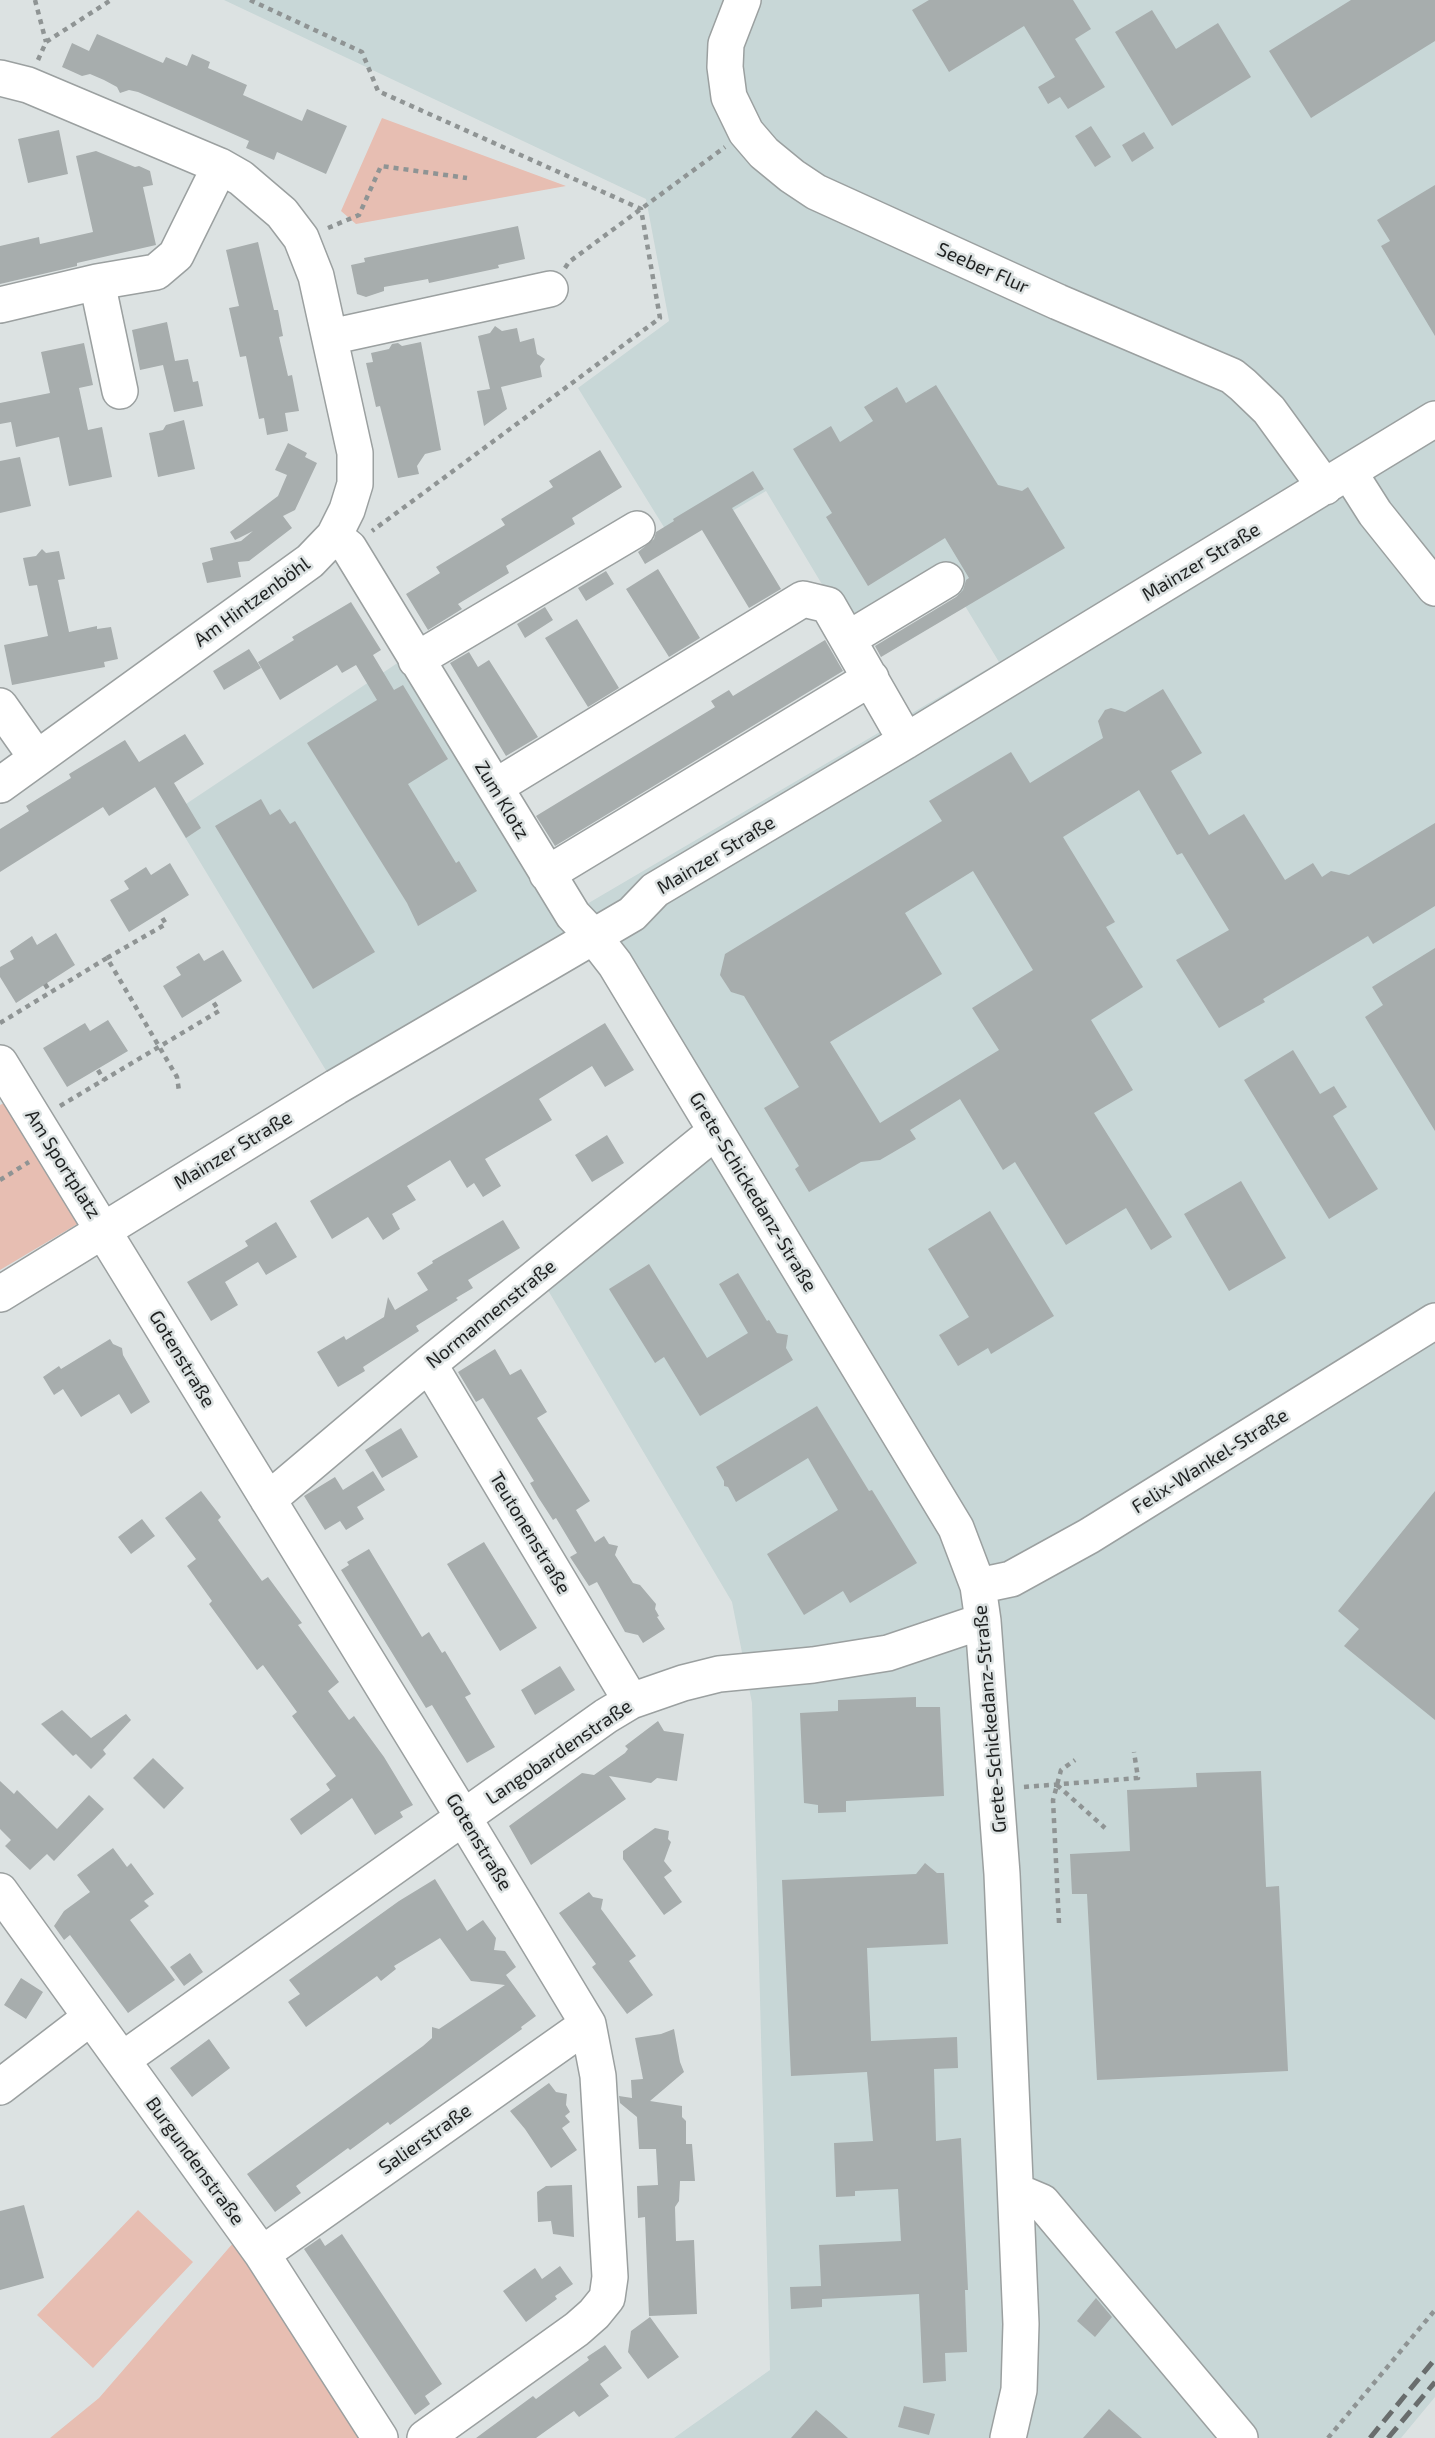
<!DOCTYPE html>
<meta charset="utf-8">
<style>
body{margin:0}
canvas{display:block;background:#dce2e2}
</style>
<canvas width="1435" height="2438"></canvas>
<script>
const c = document.querySelector('canvas').getContext('2d');
c.lineJoin = 'round';
function paint(path, color) { c.fillStyle = color; c.fill(path, 'evenodd'); }
const shape = rows => new Path2D(rows.map(r => 'M' + r).join(''));
function strokePath(path, color, width, dash) { c.strokeStyle = color; c.lineWidth = width; c.lineCap = dash ? 'butt' : 'round'; c.setLineDash(dash || []); c.stroke(path); }
function label(font, color, halo, rows, align = 'center') {
  c.font = font + ' "Exo 2",sans-serif'; c.lineWidth = 5; c.setLineDash([]); c.textBaseline = 'middle'; c.strokeStyle = halo; c.fillStyle = color; for (const [text, x, y, turn = 0] of rows) {
    c.save(); c.translate(x, y); c.rotate((+turn || 0) * Math.PI / 180); c.textAlign = isNaN(turn) ? turn : align; if (halo) c.strokeText(text, 0, 0); c.fillText(text, 0, 0); c.restore();
  }
}
const built = shape([
 [224,0,1435,0,1435,2397,1401,2438,674,2438,770,2370,752,1703,732,1602,539,1275,716,1131,594,937,336,1087,171,814,417,650,575,911,999,662,942,568,847,626,766,491,675,545,578,388,669,321,646,199]
]);
const green = shape([
 [382,118,566,186,356,224,341,211],
 [4,1103,79,1223,0,1270,0,1105],
 [138,2210,193,2262,93,2368,37,2315],
 [234,2242,363,2438,50,2438,99,2398]
]);
const building = shape([
 [929,0,1073,0,1091,29,1075,39,1105,87,1068,109,1060,97,1048,104,1038,87,1055,77,1024,26,949,72,912,10],
 [1351,0,1435,0,1435,41,1311,118,1269,51],
 [1152,10,1176,49,1218,23,1251,77,1172,126,1115,32],
 [97,34,163,63,166,57,187,66,192,54,210,62,208,68,247,85,243,95,302,121,307,109,347,126,326,174,277,152,274,160,246,148,249,141,188,114,138,92,129,90,120,93,117,87,104,80,90,74,82,76,62,67,72,43,89,51],
 [1091,126,1111,157,1095,167,1075,136],
 [59,130,68,174,28,183,18,139],
 [1144,132,1154,148,1132,162,1122,145],
 [96,151,135,167,139,166,150,171,153,185,143,187,156,245,77,263,77,266,0,284,0,246,39,237,40,244,93,232,76,156],
 [1435,185,1435,336,1381,246,1390,241,1377,220],
 [518,226,525,259,498,265,499,268,429,283,428,279,384,287,384,291,366,297,357,294,351,265,365,262,364,258],
 [258,242,274,310,278,310,283,336,279,337,288,376,292,375,299,411,285,413,288,431,267,435,264,418,259,419,246,356,240,357,229,308,239,306,226,250],
 [167,322,175,361,188,359,193,382,198,381,203,406,174,412,163,365,140,370,132,330],
 [495,326,502,331,517,328,520,342,534,338,537,354,545,359,540,366,542,377,501,387,507,409,484,426,477,391,490,389,478,336,490,333],
 [421,342,441,450,425,454,417,466,419,474,398,478,380,406,376,407,366,363,373,362,371,353,389,349,392,344,398,343,402,346],
 [84,343,93,385,79,388,88,430,102,427,112,477,69,486,59,437,16,447,11,422,0,424,0,403,50,393,41,352],
 [936,385,998,485,1022,491,1028,487,1065,548,881,657,875,646,956,597,963,590,966,580,969,578,945,538,868,586,826,517,832,513,793,449,831,426,840,442,873,421,864,407,897,387,906,403],
 [184,420,195,469,158,477,149,433,163,430,166,425],
 [288,443,307,453,305,457,317,463,295,510,283,516,292,528,249,561,238,562,241,577,207,583,202,563,213,560,210,548,241,541,253,531,235,540,230,532,278,496,287,475,275,470],
 [600,450,622,487,572,518,575,524,506,566,509,573,458,604,462,609,428,630,406,594,440,573,436,567,505,525,501,519,553,487,549,481],
 [20,457,31,506,0,513,0,461],
 [753,471,764,489,732,508,781,589,749,608,702,530,645,564,638,552,654,539,656,532,674,521,673,519],
 [42,549,46,553,59,551,65,579,58,580,69,632,97,626,97,629,111,627,118,659,104,662,105,667,12,685,4,645,48,636,37,585,29,586,23,558,36,556],
 [658,569,700,638,669,657,626,589],
 [606,571,614,584,586,601,578,588],
 [351,602,381,650,373,655,394,690,403,685,448,759,408,784,456,863,459,861,477,891,418,926,407,903,307,743,377,700,356,665,342,673,337,665,280,700,258,662,294,640,292,637],
 [545,607,553,620,525,638,517,624],
 [577,619,619,688,588,707,545,638],
 [825,640,843,671,555,846,536,816,715,707,711,701,729,690,733,696],
 [249,649,261,668,224,690,213,671],
 [469,652,478,667,489,660,538,737,506,756,450,663],
 [1163,689,1202,753,1171,771,1209,835,1244,814,1285,880,1313,863,1322,877,1331,871,1349,875,1435,823,1435,906,1373,944,1368,936,1263,999,1265,1002,1219,1028,1176,960,1229,930,1182,853,1177,855,1139,790,1063,837,1115,922,1106,927,1143,987,1091,1020,1133,1090,1094,1113,1172,1237,1151,1250,1126,1208,1066,1245,1015,1162,1003,1170,960,1099,910,1130,916,1139,880,1160,861,1162,809,1192,795,1169,799,1166,764,1108,799,1087,744,996,731,992,720,975,725,954,942,821,929,801,1011,752,1030,783,1103,738,1098,721,1105,710,1111,708,1125,712],
 [973,871,1033,970,972,1008,999,1050,880,1123,830,1042,942,974,905,913],
 [185,734,204,764,174,783,201,828,186,838,155,787,109,816,103,807,0,872,0,829,29,811,26,806,71,778,69,774,125,740,139,762],
 [261,799,270,815,280,809,290,824,295,821,375,952,313,989,215,826],
 [170,863,189,895,129,932,110,900,129,889,124,881,146,867,151,875],
 [56,933,75,965,16,1003,0,977,0,967,14,959,10,951,32,936,37,945],
 [1435,948,1435,1131,1365,1017,1383,1005,1372,987],
 [223,950,242,981,182,1018,163,986,181,975,176,967,199,953,204,961],
 [108,1020,128,1051,67,1087,43,1048,85,1023,90,1031],
 [605,1023,634,1070,605,1087,592,1066,539,1099,552,1120,485,1159,501,1186,483,1197,474,1183,467,1188,450,1160,407,1186,416,1200,392,1214,400,1229,383,1240,368,1217,332,1239,310,1201],
 [1293,1050,1320,1094,1334,1086,1347,1107,1333,1116,1378,1189,1329,1219,1244,1080],
 [607,1135,624,1163,592,1182,575,1155],
 [1241,1181,1286,1258,1229,1291,1184,1214],
 [990,1211,1054,1316,991,1354,988,1348,958,1366,939,1335,969,1317,928,1249],
 [503,1220,520,1248,468,1280,473,1288,456,1298,458,1300,416,1326,419,1331,363,1367,365,1371,338,1387,317,1352,344,1336,346,1340,384,1317,388,1297,395,1310,428,1290,417,1273,433,1263,432,1261],
 [276,1222,297,1257,266,1275,258,1262,225,1282,238,1305,211,1321,187,1282,248,1246,245,1241],
 [649,1264,707,1358,748,1333,719,1284,738,1273,767,1321,769,1320,777,1333,788,1335,786,1348,793,1360,700,1416,664,1357,655,1363,609,1289],
 [110,1339,113,1344,122,1348,123,1355,150,1402,131,1414,119,1394,81,1417,63,1389,54,1395,43,1377,59,1366,61,1369],
 [495,1349,510,1375,521,1369,547,1412,537,1418,590,1501,576,1510,595,1542,604,1536,609,1544,618,1546,615,1555,633,1583,640,1585,656,1604,655,1609,659,1616,657,1617,665,1629,643,1643,638,1635,625,1632,597,1582,589,1586,570,1557,577,1553,556,1518,553,1520,538,1497,530,1483,534,1481,483,1398,476,1402,458,1372],
 [817,1406,869,1491,872,1490,917,1563,850,1603,843,1591,804,1615,767,1554,838,1510,808,1458,736,1502,728,1487,724,1486,724,1481,716,1467],
 [401,1428,418,1457,382,1478,365,1450],
 [373,1471,385,1490,357,1507,364,1519,346,1530,340,1521,325,1530,304,1496,335,1477,343,1490],
 [201,1491,221,1517,218,1520,262,1581,268,1577,302,1623,298,1625,339,1682,328,1691,349,1720,354,1716,384,1757,413,1805,400,1812,403,1817,375,1835,352,1798,301,1835,290,1819,330,1790,326,1784,336,1776,292,1716,297,1712,263,1665,257,1670,209,1604,212,1601,187,1566,196,1559,165,1518],
 [1435,1491,1435,1720,1344,1646,1359,1629,1338,1611],
 [142,1519,155,1536,131,1554,118,1537],
 [484,1542,537,1628,500,1651,447,1564],
 [369,1549,422,1637,429,1632,442,1653,445,1651,471,1694,465,1697,495,1747,467,1763,432,1705,426,1708,341,1570,349,1565,347,1562],
 [560,1666,575,1690,535,1715,521,1690],
 [916,1697,916,1707,940,1707,944,1796,846,1801,846,1812,818,1813,818,1805,804,1803,800,1713,838,1711,838,1700],
 [62,1710,91,1738,126,1714,131,1720,103,1750,106,1754,91,1769,76,1754,73,1756,41,1724],
 [658,1721,664,1731,684,1734,677,1781,657,1778,651,1783,609,1776,626,1799,531,1865,509,1826,582,1773,594,1775,625,1753,628,1749,625,1746],
 [153,1758,184,1788,164,1809,133,1778],
 [1261,1771,1266,1887,1279,1886,1288,2071,1097,2080,1087,1894,1072,1894,1070,1854,1130,1851,1127,1790,1197,1787,1196,1773],
 [0,1781,14,1794,17,1790,57,1829,89,1795,104,1809,54,1861,47,1854,30,1870,5,1846,11,1840,0,1829],
 [655,1828,669,1831,668,1839,671,1842,664,1861,672,1871,664,1877,682,1902,664,1915,623,1859,623,1851],
 [113,1848,127,1867,131,1863,154,1894,144,1901,149,1906,130,1920,175,1980,128,2013,70,1935,64,1940,54,1926,64,1911,90,1892,77,1875],
 [925,1863,937,1873,944,1873,948,1944,867,1948,871,2041,957,2037,958,2068,934,2069,936,2141,961,2138,968,2290,965,2290,967,2352,945,2353,946,2381,923,2383,919,2294,822,2299,822,2307,791,2309,790,2287,821,2286,819,2245,901,2241,898,2189,855,2191,855,2196,836,2197,834,2143,873,2141,867,2072,791,2076,782,1880,916,1874],
 [435,1879,467,1931,483,1920,496,1938,494,1950,505,1951,516,1967,506,1975,536,2016,521,2027,522,2029,390,2125,388,2122,350,2150,348,2148,296,2186,301,2193,275,2212,247,2174,423,2046,432,2038,432,2027,439,2029,505,1985,471,1981,440,1938,394,1966,396,1969,381,1981,377,1976,306,2027,288,2002,300,1994,289,1980,399,1901],
 [589,1892,593,1897,603,1899,601,1909,636,1956,629,1961,653,1995,627,2014,592,1967,596,1964,559,1913],
 [190,1953,203,1972,184,1986,170,1967],
 [21,1978,43,1992,26,2019,4,2005],
 [674,2029,680,2062,684,2072,650,2101,682,2106,682,2117,686,2121,686,2144,692,2144,695,2181,680,2181,679,2201,675,2207,676,2241,694,2240,697,2314,649,2316,645,2217,638,2218,637,2186,658,2185,656,2149,639,2149,637,2117,620,2103,619,2096,632,2098,631,2080,643,2079,635,2038,661,2034],
 [209,2039,230,2068,192,2097,170,2068],
 [549,2083,556,2092,567,2094,566,2105,570,2112,565,2116,570,2122,562,2128,577,2150,551,2168,525,2129,510,2111],
 [572,2185,574,2237,553,2234,551,2221,538,2222,537,2192,546,2186],
 [24,2205,44,2278,0,2290,0,2211],
 [342,2234,442,2384,425,2396,430,2404,415,2415,304,2249,320,2238,325,2246],
 [560,2266,573,2284,555,2296,557,2299,526,2322,503,2291,535,2268,542,2279],
 [1096,2298,1112,2317,1095,2337,1077,2321],
 [650,2317,679,2357,648,2379,628,2352,631,2331],
 [605,2345,622,2368,600,2384,609,2396,579,2417,574,2411,536,2438,476,2438,533,2396,536,2399,589,2360,587,2357],
 [904,2406,935,2414,929,2435,898,2427],
 [1109,2409,1142,2438,1083,2438],
 [816,2410,829,2421,848,2438,791,2438]
]);
const path = shape([
 [35,0,46,42],
 [250,0,362,52,378,91,641,209,660,318,372,531],
 [38,60,46,42,111,0],
 [328,228,359,215,381,166,467,178],
 [565,268,569,262,725,147],
 [107,958,166,924,160,914],
 [45,984,50,992],
 [0,1023,107,958,177,1077,179,1091],
 [98,1070,104,1080],
 [60,1106,219,1011,212,1000],
 [0,1180,29,1162],
 [1057,1785,1105,1828],
 [1024,1787,1138,1778,1134,1752],
 [1059,1923,1053,1800,1061,1770,1075,1760],
 [1328,2438,1435,2310]
]);
const minor = shape([
 [743,0,726,44,725,67,729,97,746,132,764,153,792,176,816,192,1058,302,1232,376,1243,385,1269,410,1325,487],
 [0,78,28,85,220,166,241,178,282,213,301,238,316,276,355,453,355,484,347,510,334,536,310,561,0,785],
 [97,282,120,391],
 [0,305,97,282,156,272,176,255,220,166],
 [330,337,550,289],
 [1349,472,1375,513,1435,588],
 [334,536,349,548,573,915,594,937,615,964,956,1528,978,1586,983,1621,1002,1874,1021,2324,1019,2390,1008,2438],
 [848,639,946,580],
 [416,660,637,529],
 [0,706,36,757],
 [495,787,803,599,828,605,906,741],
 [547,874,871,678],
 [0,1063,463,1817,588,2024,598,2076,610,2277,607,2298,594,2314,577,2329,425,2438],
 [0,1294,336,1087,632,914,655,890,906,741,1435,419],
 [429,1364,631,1701],
 [268,1500,429,1364,716,1131],
 [978,1586,1011,1579,1089,1536,1435,1321],
 [0,1891,262,2254,380,2438],
 [122,2060,606,1716,631,1701,683,1683,719,1674,813,1665,888,1653,983,1621],
 [0,2087,91,2017],
 [1016,2191,1042,2202,1240,2438],
 [262,2254,588,2024]
]);
const rail = shape([
 [1370,2438,1435,2359],
 [1388,2438,1435,2382]
]);
const streetNames = [
 ["Seeber Flur",983,268,24],
 ["Mainzer Straße",1201,562,-31],
 ["Am Hintzenböhl",252,602,-36],
 ["Zum Klotz",502,800,59],
 ["Mainzer Straße",716,855,-31],
 ["Mainzer Straße",233,1150,-31],
 ["Am Sportplatz",63,1164,58],
 ["Grete-Schickedanz-Straße",753,1192,59],
 ["Normannenstraße",491,1314,-39],
 ["Gotenstraße",182,1359,59],
 ["Felix-Wankel-Straße",1210,1461,-32],
 ["Teutonenstraße",530,1533,59],
 ["Grete-Schickedanz-Straße",990,1719,-95],
 ["Langobardenstraße",559,1752,-34],
 ["Gotenstraße",479,1842,59],
 ["Salierstraße",425,2139,-35],
 ["Burgundenstraße",195,2161,54]
];
paint(built, '#c8d7d7');
paint(green, '#e7beb2');
paint(building, '#a7adad');
strokePath(minor, '#9ba0a0', 38);
strokePath(path, '#8f9494', 4.5, [5, 5]);
strokePath(minor, '#fff', 35);
strokePath(rail, '#696d6d', 5, [14, 7]);
label('19px', '#1f2121', '#dce2e2', streetNames);
</script>
